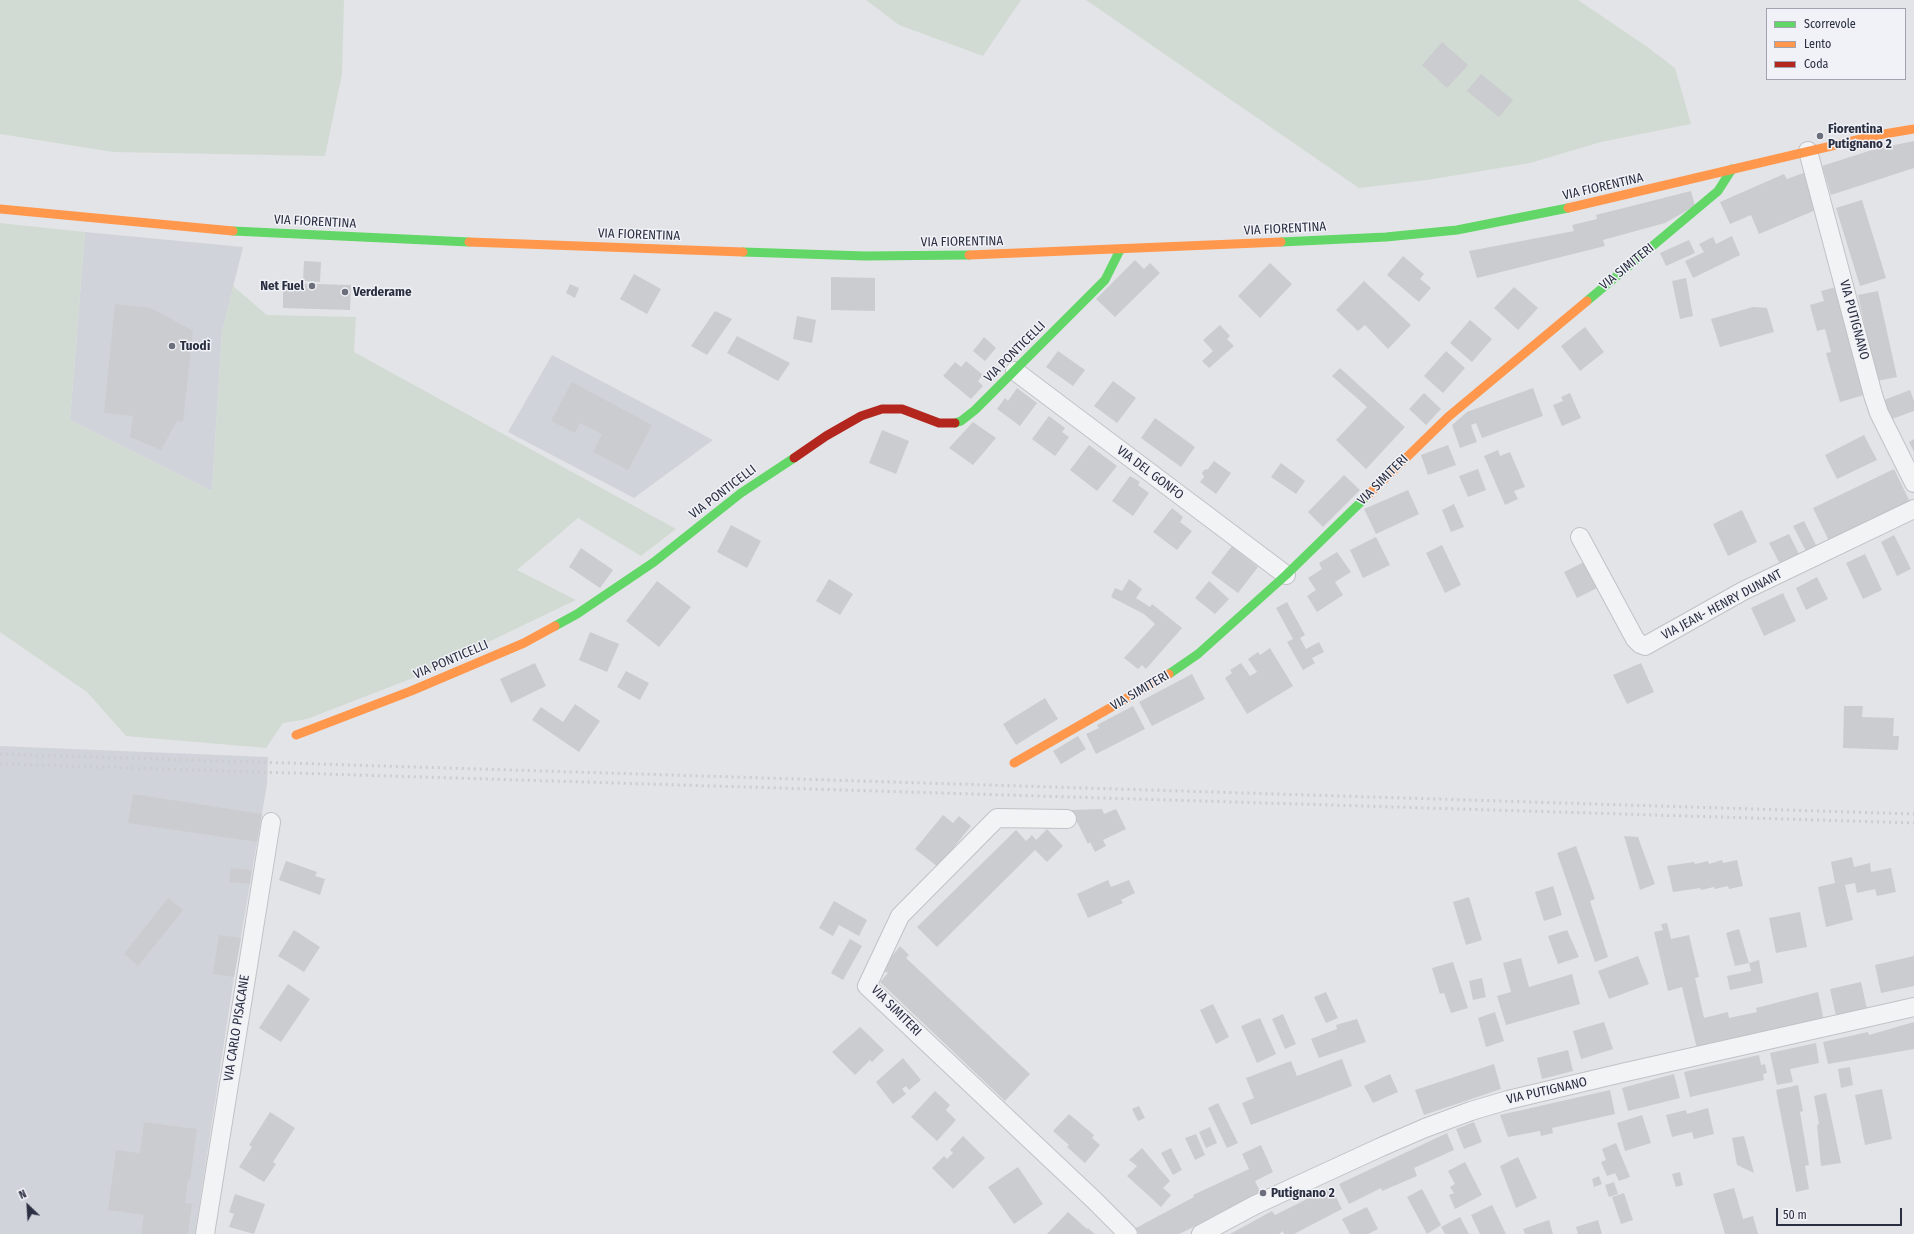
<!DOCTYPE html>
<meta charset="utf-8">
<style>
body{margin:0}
#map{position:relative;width:1914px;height:1234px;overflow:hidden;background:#e3e4e7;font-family:"Fira Sans Condensed",sans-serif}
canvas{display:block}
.legend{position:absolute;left:1766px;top:8px;width:140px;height:72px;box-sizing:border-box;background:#f1f2f7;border:1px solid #a1a4ae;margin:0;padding:5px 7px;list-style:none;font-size:12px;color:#2a2f41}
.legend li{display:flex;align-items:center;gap:8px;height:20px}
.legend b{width:20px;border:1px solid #a1a4ae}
.north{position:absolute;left:8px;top:1186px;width:40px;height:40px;-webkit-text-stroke:3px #f1f2f7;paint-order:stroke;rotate:335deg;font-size:11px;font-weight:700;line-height:16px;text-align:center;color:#2a2f41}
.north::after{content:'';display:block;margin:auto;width:14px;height:18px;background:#2a2f41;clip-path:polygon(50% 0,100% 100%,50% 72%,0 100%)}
.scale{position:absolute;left:1776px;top:1208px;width:126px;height:18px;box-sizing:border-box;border:2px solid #2a2f41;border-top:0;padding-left:5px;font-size:12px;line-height:14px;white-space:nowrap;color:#2a2f41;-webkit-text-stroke:3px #f1f2f7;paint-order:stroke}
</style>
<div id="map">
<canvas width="1914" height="1234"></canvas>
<ul class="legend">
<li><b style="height:5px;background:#63d668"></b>Scorrevole</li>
<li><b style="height:5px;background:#ff974d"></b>Lento</li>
<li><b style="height:5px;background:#b3261e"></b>Coda</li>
</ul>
<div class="north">N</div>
<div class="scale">50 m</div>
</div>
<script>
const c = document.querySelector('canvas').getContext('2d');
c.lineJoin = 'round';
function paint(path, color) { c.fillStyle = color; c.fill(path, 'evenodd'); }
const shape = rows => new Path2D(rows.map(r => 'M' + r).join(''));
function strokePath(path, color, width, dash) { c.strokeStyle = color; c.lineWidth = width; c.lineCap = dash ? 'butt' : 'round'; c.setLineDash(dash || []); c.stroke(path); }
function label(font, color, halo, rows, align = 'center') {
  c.font = font + ' "Fira Sans Condensed",sans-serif'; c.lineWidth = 3; c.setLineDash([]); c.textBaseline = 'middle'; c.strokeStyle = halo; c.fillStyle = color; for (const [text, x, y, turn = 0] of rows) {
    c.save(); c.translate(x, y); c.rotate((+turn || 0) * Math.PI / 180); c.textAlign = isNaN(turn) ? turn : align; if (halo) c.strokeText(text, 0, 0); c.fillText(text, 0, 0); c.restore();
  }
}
const built = shape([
 [85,232,243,247,222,332,212,491,70,420],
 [552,355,713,440,634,498,508,432],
 [0,746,268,757,267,784,234,977,195,1234,0,1234]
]);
const green = shape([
 [0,0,344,0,342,74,325,156,113,152,0,134],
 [866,0,1021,0,983,56,899,25],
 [1086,0,1578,0,1646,46,1675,68,1691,124,1601,142,1530,163,1427,180,1359,188],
 [0,223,85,232,70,420,212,491,222,332,233,286,267,315,356,317,354,352,676,529,641,556,578,518,517,570,576,600,413,678,307,719,283,723,266,748,126,736,87,692,0,632]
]);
const building = shape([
 [1442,42,1468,65,1447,88,1422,65],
 [1481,74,1513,100,1499,117,1467,91],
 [1914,141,1914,168,1831,195,1822,166,1875,149],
 [1806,172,1818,209,1759,234,1751,215,1730,224,1720,202,1784,174,1787,179],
 [1691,191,1695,206,1665,223,1603,240,1605,246,1477,278,1469,251,1574,231,1572,225,1597,219,1596,215],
 [1862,200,1886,278,1860,286,1836,208],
 [1732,236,1740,255,1693,278,1685,261,1704,252,1699,244,1713,237,1716,244],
 [1689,240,1695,253,1666,266,1660,253],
 [1403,256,1424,274,1420,279,1431,288,1419,302,1387,275],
 [1135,260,1144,269,1150,263,1160,273,1115,317,1096,299],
 [304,261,321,262,320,282,303,281],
 [1270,263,1292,284,1260,318,1238,296],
 [634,274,661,289,647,314,620,299],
 [831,277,875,278,875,311,831,310],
 [1686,278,1693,316,1680,319,1672,281],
 [1364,281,1411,325,1388,349,1365,325,1358,331,1336,310],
 [283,283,351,285,350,310,283,308],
 [570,284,579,288,575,298,566,293],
 [1514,287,1538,308,1518,330,1494,308],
 [1836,287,1864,395,1840,402,1826,353,1831,352,1825,329,1817,331,1810,305,1824,301,1821,291],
 [1878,291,1897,377,1877,381,1858,295],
 [115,304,151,308,193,331,183,422,177,421,161,450,130,437,133,416,104,413],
 [1753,307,1767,308,1774,332,1720,347,1711,319],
 [715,311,732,319,707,355,691,346],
 [797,316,816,320,812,343,793,339],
 [1470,320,1492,339,1472,362,1450,343],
 [1220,325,1230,336,1227,339,1234,346,1209,368,1202,361,1213,351,1203,340],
 [1585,327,1604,352,1580,371,1561,346],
 [737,336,790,363,778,381,727,353],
 [984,337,996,348,985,361,973,351],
 [1058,351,1085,370,1073,386,1046,367],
 [1446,351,1465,368,1443,393,1424,376],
 [966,361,983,375,978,381,983,386,971,399,943,376,955,362,961,367],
 [1340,368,1405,427,1366,469,1336,440,1367,407,1332,376],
 [1113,381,1136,398,1117,423,1094,406],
 [572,382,652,425,628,470,593,452,602,434,580,423,575,433,551,421],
 [1017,388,1037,403,1020,426,997,409,1005,398,1008,401],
 [1533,388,1543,416,1482,438,1476,423,1471,425,1477,442,1460,448,1452,425,1467,412],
 [1910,390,1914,401,1914,411,1892,419,1884,400],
 [1424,393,1441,409,1426,425,1409,409],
 [1570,393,1581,418,1562,426,1553,405,1563,401,1561,397],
 [1049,416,1065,428,1062,432,1069,437,1055,456,1032,439],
 [1155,418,1195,447,1181,467,1141,438],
 [973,422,996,438,973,465,949,448],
 [882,430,909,441,896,474,869,463],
 [1864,435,1877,460,1837,479,1825,455],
 [1914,439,1914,452,1909,442],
 [1089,445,1117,466,1097,491,1070,470],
 [1448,445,1456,465,1428,475,1421,455],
 [1498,450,1500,456,1510,452,1525,487,1514,491,1518,499,1505,505,1484,456],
 [1214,461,1231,473,1216,494,1200,482,1204,477,1202,473,1204,470,1208,469],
 [1281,463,1305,481,1296,494,1271,477],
 [1478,469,1486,490,1468,497,1459,476],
 [1894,469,1911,504,1830,543,1813,508],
 [1344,475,1360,490,1323,527,1308,512],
 [1130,476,1140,482,1138,485,1149,493,1133,516,1112,501],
 [1408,490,1419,514,1376,534,1364,509],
 [1454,504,1464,527,1451,532,1442,510],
 [1172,508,1183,517,1180,522,1192,531,1177,550,1153,532],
 [1742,510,1757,542,1728,556,1713,524],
 [1804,521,1817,547,1807,553,1793,526],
 [731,525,761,541,747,568,717,552],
 [1789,534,1800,556,1781,566,1769,543],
 [1894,535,1911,569,1897,576,1881,542],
 [1376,537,1390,565,1363,578,1350,550],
 [1442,545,1461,585,1445,593,1426,553],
 [1232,546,1258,567,1238,593,1211,573],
 [581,548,613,570,600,588,569,567],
 [1337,552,1351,572,1335,582,1343,595,1317,612,1307,596,1316,590,1308,578,1322,569,1319,563],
 [1865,554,1882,590,1863,599,1846,563],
 [1584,562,1597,588,1577,598,1564,572],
 [1817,577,1828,599,1806,610,1796,588],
 [829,579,853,594,840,615,816,601],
 [1129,579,1142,589,1136,598,1150,607,1152,604,1182,628,1146,669,1142,665,1138,669,1124,658,1155,624,1144,614,1111,597,1115,588,1122,591],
 [657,581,691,607,659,647,626,621],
 [1209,581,1229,599,1215,614,1195,598],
 [1783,593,1796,621,1764,636,1751,608],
 [1287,602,1305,635,1300,638,1306,649,1319,642,1324,652,1312,658,1315,663,1303,670,1287,642,1293,639,1276,608],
 [590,632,619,644,607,672,579,660],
 [1270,648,1293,686,1247,714,1225,678,1232,673,1230,670,1241,663,1250,676,1257,672,1248,659,1258,652,1260,655],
 [535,663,546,686,511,703,500,679],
 [1641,663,1654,692,1627,704,1613,675],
 [626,671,649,683,640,700,617,687],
 [1192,674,1205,699,1152,726,1139,702],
 [1045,698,1058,719,1016,745,1003,724],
 [575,704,600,721,579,752,532,720,541,707,563,722],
 [1133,706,1145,729,1096,754,1086,734,1099,728,1097,725],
 [1844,706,1863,706,1862,717,1894,718,1893,736,1899,736,1898,750,1843,748],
 [1078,736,1086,749,1061,764,1053,751],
 [133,794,262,814,257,842,128,823],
 [1102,809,1104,814,1116,809,1126,829,1103,840,1106,846,1095,852,1090,842,1088,844,1071,810],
 [943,815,953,823,959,816,971,826,938,867,915,849],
 [1047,829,1063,846,1047,862,1035,850,937,947,917,927,1016,830,1026,841,1032,835,1036,840],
 [1624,836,1638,837,1655,884,1640,890],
 [1576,846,1595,899,1590,901,1608,957,1595,962,1557,853],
 [1852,857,1854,867,1870,863,1871,872,1891,868,1896,892,1877,896,1875,889,1857,893,1855,883,1845,885,1853,920,1826,927,1818,887,1835,883,1831,862],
 [1722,860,1723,863,1737,860,1743,886,1729,889,1728,886,1715,889,1714,887,1701,890,1700,888,1673,892,1667,866,1694,862,1695,864,1708,861,1709,864],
 [286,861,317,872,315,876,325,879,320,895,279,880],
 [231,868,252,870,250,884,229,882],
 [1108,880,1111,887,1129,880,1135,893,1121,900,1123,903,1088,918,1077,894],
 [1553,886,1562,915,1544,921,1535,892],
 [1469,897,1482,940,1466,945,1453,902],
 [168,898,183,910,138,966,124,954],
 [834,901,867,920,859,936,839,925,833,936,819,928],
 [1800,912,1807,947,1776,953,1769,918],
 [1667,923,1671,939,1689,935,1699,977,1695,978,1704,1018,1728,1012,1729,1018,1757,1012,1756,1008,1818,992,1824,1021,1697,1049,1682,987,1668,991,1654,932,1663,930,1661,924],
 [1739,929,1749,963,1735,966,1726,933],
 [294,930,320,947,304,972,278,956],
 [1567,930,1579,957,1558,964,1548,936],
 [219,935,241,938,234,977,213,974],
 [850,939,862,946,843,980,831,973],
 [900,946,909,955,906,958,1030,1074,1005,1101,880,982,888,973,884,971,891,955,893,955],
 [1638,956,1649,984,1609,999,1598,971],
 [1914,956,1914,986,1881,993,1875,965],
 [1521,958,1529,987,1572,974,1580,1004,1506,1025,1497,996,1511,992,1503,963],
 [1759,960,1763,983,1730,990,1727,976,1751,971,1749,963],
 [1453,962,1468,1008,1451,1013,1444,993,1440,994,1432,968],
 [1482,978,1486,997,1473,1000,1469,981],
 [1861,982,1867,1009,1836,1016,1830,989],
 [288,984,310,999,281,1042,259,1028],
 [1326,992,1338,1018,1326,1023,1314,997],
 [1213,1004,1229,1037,1216,1044,1200,1010],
 [1495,1012,1504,1041,1486,1047,1478,1018],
 [1283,1014,1296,1044,1285,1049,1272,1019],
 [1260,1018,1276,1054,1257,1063,1241,1026],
 [1357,1019,1366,1042,1319,1058,1311,1039,1337,1029,1336,1025],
 [1604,1022,1613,1049,1581,1059,1573,1031],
 [1914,1022,1914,1049,1828,1064,1823,1042,1868,1032,1869,1035],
 [860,1027,884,1050,872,1062,870,1060,855,1075,832,1052],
 [1816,1043,1819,1063,1790,1069,1793,1082,1777,1085,1770,1053],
 [1568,1050,1573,1071,1542,1079,1537,1058],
 [1759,1055,1761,1065,1765,1064,1767,1073,1763,1074,1764,1080,1690,1097,1684,1072],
 [903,1058,921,1080,909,1090,906,1086,902,1089,906,1094,893,1104,876,1082],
 [1342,1059,1352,1086,1251,1125,1242,1103,1254,1098,1246,1078,1291,1061,1297,1076],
 [1494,1064,1501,1089,1424,1115,1415,1090],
 [1850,1067,1853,1085,1841,1088,1838,1069],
 [1390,1074,1398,1092,1373,1103,1364,1086],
 [1674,1074,1680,1098,1628,1111,1622,1088],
 [1798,1085,1803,1111,1800,1112,1809,1165,1805,1166,1809,1189,1796,1192,1776,1090],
 [1882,1089,1892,1139,1865,1145,1855,1095],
 [1610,1090,1615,1114,1552,1128,1553,1133,1541,1136,1540,1131,1508,1137,1500,1115],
 [935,1091,950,1105,946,1110,956,1120,937,1141,911,1117],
 [1826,1093,1841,1163,1821,1166,1817,1125,1819,1124,1814,1096],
 [1218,1103,1238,1143,1227,1148,1208,1108],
 [1139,1106,1145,1118,1138,1121,1132,1109],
 [1708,1108,1714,1134,1694,1139,1692,1132,1672,1137,1666,1115,1686,1110,1687,1114],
 [270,1112,295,1128,273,1162,276,1164,264,1182,239,1167,252,1147,249,1145],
 [1069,1114,1094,1135,1092,1138,1100,1145,1085,1163,1067,1147,1069,1145,1053,1131],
 [1642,1115,1651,1143,1625,1151,1617,1123],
 [144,1122,197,1129,190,1180,188,1180,185,1203,192,1204,188,1234,141,1234,144,1215,108,1210,116,1150,140,1153],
 [1474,1122,1482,1142,1464,1149,1456,1129],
 [1210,1127,1217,1143,1206,1148,1199,1132],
 [1447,1133,1454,1150,1414,1168,1417,1176,1382,1191,1381,1188,1349,1204,1339,1184],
 [1196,1134,1205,1155,1195,1160,1185,1138],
 [963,1136,985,1158,953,1189,932,1168,944,1156,947,1159,953,1153,950,1150],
 [1744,1136,1754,1173,1737,1165,1732,1138],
 [1616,1143,1630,1177,1619,1181,1615,1173,1607,1176,1601,1162,1606,1160,1602,1149],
 [1261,1145,1273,1172,1255,1181,1261,1194,1179,1234,1139,1234,1134,1229,1194,1197,1193,1195,1249,1169,1242,1154],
 [1142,1148,1170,1181,1163,1188,1171,1195,1161,1207,1127,1176,1137,1166,1129,1160],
 [1171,1148,1182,1170,1173,1175,1161,1153],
 [1518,1157,1537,1198,1516,1208,1500,1166],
 [1465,1162,1482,1195,1455,1209,1449,1195,1454,1193,1450,1187,1455,1184,1448,1171],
 [1018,1167,1043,1204,1014,1224,988,1187],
 [1680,1172,1683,1185,1676,1187,1672,1174],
 [1599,1176,1602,1184,1594,1187,1592,1179],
 [1614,1182,1618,1194,1609,1197,1605,1185],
 [1331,1187,1342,1209,1294,1234,1284,1234,1283,1231,1279,1234,1230,1234,1272,1211,1275,1215],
 [1734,1188,1743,1219,1753,1216,1758,1234,1725,1234,1713,1194],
 [1422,1189,1441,1225,1427,1234,1407,1197],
 [1624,1193,1633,1220,1621,1224,1612,1197],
 [235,1194,265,1204,254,1234,229,1227,234,1214,229,1212],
 [1492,1205,1506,1234,1480,1234,1471,1215],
 [1367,1207,1378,1229,1368,1234,1350,1234,1342,1219],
 [1068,1212,1087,1229,1088,1228,1095,1234,1047,1234],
 [1460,1217,1469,1234,1445,1234,1441,1227],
 [1549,1220,1553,1234,1525,1234,1523,1229],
 [1598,1220,1602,1234,1578,1234,1576,1227]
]);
const street = shape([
 [1808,151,1873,395,1879,413,1914,483],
 [1015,371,1286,575],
 [1580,537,1635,639,1640,644,1645,646,1743,591,1914,509],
 [1067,819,997,818,900,916,867,986,1094,1200,1128,1234],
 [205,1234,271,822],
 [1201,1234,1255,1205,1381,1147,1425,1128,1471,1111,1508,1100,1626,1072,1914,1007]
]);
const fast = shape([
 [233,231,469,242],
 [1281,242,1386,237,1457,230,1568,208],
 [743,252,865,256,969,255],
 [1587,301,1718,191,1732,169],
 [955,423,961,421,975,410,1105,280,1120,250],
 [555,626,577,614,654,562,741,493,794,458],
 [1169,674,1198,654,1286,575,1367,496]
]);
const slow = shape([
 [1568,208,1878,135,1914,129],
 [0,209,233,231],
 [469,242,743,252],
 [969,255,1281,242],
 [1367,496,1448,417,1587,301],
 [296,735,411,691,524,643,555,626],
 [1014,763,1169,674]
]);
const jam = shape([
 [794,458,826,436,861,416,882,409,902,409,939,423,955,423]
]);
const rail = shape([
 [0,754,1914,814],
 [0,764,1914,823]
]);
const markers = [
 [1820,136,4,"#6b6e7b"],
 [312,286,4,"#6b6e7b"],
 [345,292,4,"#6b6e7b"],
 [172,346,4,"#6b6e7b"],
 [1263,1193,4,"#6b6e7b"]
];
const poiNames = [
 ["Fiorentina",1828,129],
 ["Putignano 2",1828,144],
 ["Net Fuel",304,286,"right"],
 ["Verderame",353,292],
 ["Tuodì",180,346],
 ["Putignano 2",1271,1193]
];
const streetNames = [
 ["VIA FIORENTINA",1603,187,-13],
 ["VIA FIORENTINA",315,222,3],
 ["VIA FIORENTINA",1285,229,-3],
 ["VIA FIORENTINA",639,235,2],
 ["VIA FIORENTINA",962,242,-1],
 ["VIA SIMITERI",1627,267,-39],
 ["VIA PUTIGNANO",1854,320,75],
 ["VIA PONTICELLI",1015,352,-45],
 ["VIA DEL GONFO",1150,473,37],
 ["VIA SIMITERI",1383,480,-45],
 ["VIA PONTICELLI",723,492,-37],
 ["VIA JEAN- HENRY DUNANT",1722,605,-28],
 ["VIA PONTICELLI",451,660,-23],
 ["VIA SIMITERI",1140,691,-30],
 ["VIA SIMITERI",896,1011,45],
 ["VIA CARLO PISACANE",237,1028,-81],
 ["VIA PUTIGNANO",1547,1091,-13]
];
paint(built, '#d1d3da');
paint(green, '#d2dbd3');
paint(building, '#cbcccf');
strokePath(street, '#c1c2c5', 20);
strokePath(street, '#f2f3f5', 18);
strokePath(fast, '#63d668', 9);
strokePath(slow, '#ff974d', 9);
strokePath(jam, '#b3261e', 9);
strokePath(rail, '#cccdd0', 3, [2, 4]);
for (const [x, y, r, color] of markers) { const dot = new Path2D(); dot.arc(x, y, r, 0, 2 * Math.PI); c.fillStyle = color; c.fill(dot); strokePath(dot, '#f1f2f7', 1.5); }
label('bold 13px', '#2a2f41', '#f1f2f7', poiNames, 'left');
label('13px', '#2a2f41', '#f1f2f7', streetNames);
</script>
